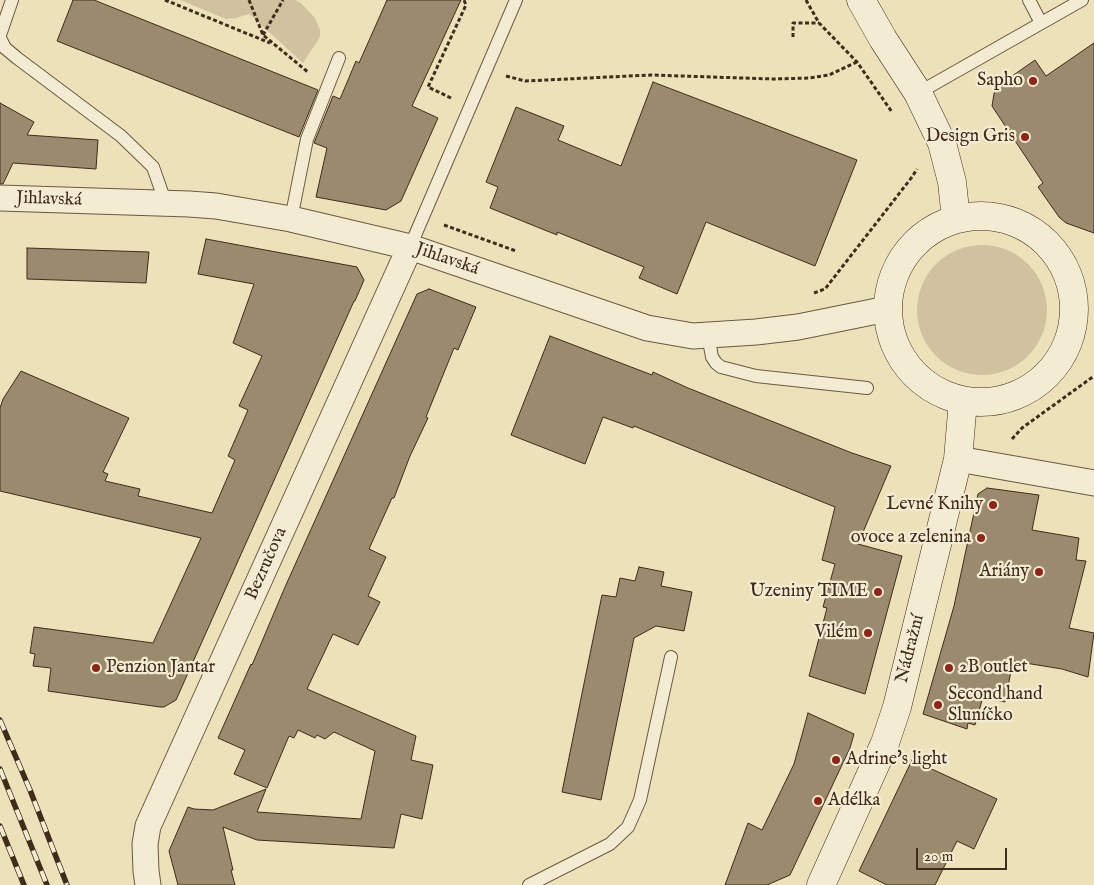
<!DOCTYPE html>
<meta charset="utf-8">
<style>
body{margin:0}
#map{position:relative;width:1094px;height:885px;overflow:hidden;background:#ede1ba;font-family:"IM FELL English",serif}
canvas{display:block}
.scale{position:absolute;left:916px;top:848px;width:91px;height:22px;box-sizing:border-box;border:2px solid #402c1b;border-top:0;padding-left:6px;font-size:15px;line-height:18px;white-space:nowrap;color:#402c1b;-webkit-text-stroke:4px #f3ecd2;paint-order:stroke}
</style>
<div id="map">
<canvas width="1094" height="885"></canvas>
<div class="scale">20 m</div>
</div>
<script>
const c = document.querySelector('canvas').getContext('2d');
c.lineJoin = 'round';
function paint(path, color) { c.fillStyle = color; c.fill(path, 'evenodd'); }
const shape = rows => new Path2D(rows.map(r => 'M' + r).join(''));
function strokePath(path, color, width, dash) { c.strokeStyle = color; c.lineWidth = width; c.lineCap = dash ? 'butt' : 'round'; c.setLineDash(dash || []); c.stroke(path); }
function label(font, color, halo, rows, align = 'center') {
  c.font = font + ' "IM FELL English",serif'; c.lineWidth = 4.5; c.setLineDash([]); c.textBaseline = 'middle'; c.strokeStyle = halo; c.fillStyle = color; for (const [text, x, y, turn = 0] of rows) {
    c.save(); c.translate(x, y); c.rotate((+turn || 0) * Math.PI / 180); c.textAlign = isNaN(turn) ? turn : align; if (halo) c.strokeText(text, 0, 0); c.fillText(text, 0, 0); c.restore();
  }
}
const green = shape([
 [180,0,295,0,302,4,315,18,320,30,320,37,303,63,249,14,236,18,226,19],
 '917 310a65 65 0 1 1 130 0a65 65 0 1 1-130 0Z'
]);
const building = shape([
 [73,0,94,0,318,90,299,137,57,41,73,0],
 [387,0,461,0,412,106,438,118,401,201,386,210,316,197,327,148,314,143,333,96,340,99,356,61,359,63,387,0],
 [1094,43,1094,233,1066,223,1059,217,1038,187,1043,183,992,106,995,88,1035,60,1046,76,1094,43],
 [653,82,857,160,815,266,706,222,677,294,639,278,644,267,557,232,557,235,490,208,498,187,486,182,516,107,564,126,558,140,621,166,653,82],
 [0,103,34,122,27,135,98,140,96,169,13,163,3,184,0,184,0,103],
 [206,239,357,267,364,280,355,301,354,301,176,700,164,707,160,707,48,691,51,668,33,666,35,654,30,653,34,627,153,643,201,538,0,491,0,408,3,399,21,371,129,418,103,472,108,474,105,481,140,489,138,496,212,513,235,460,228,456,248,410,239,406,262,356,233,343,254,284,198,274,206,239],
 [27,248,149,252,146,283,27,279,27,248],
 [429,289,476,307,458,350,454,348,426,417,428,418,410,456,394,498,392,498,369,549,386,557,368,596,380,602,358,645,333,634,307,689,416,736,411,760,433,765,422,819,401,814,394,848,257,840,223,827,233,870,231,870,235,885,178,885,169,851,188,807,194,809,213,810,266,789,257,812,361,819,375,751,334,732,325,739,317,735,315,738,298,730,294,738,289,736,267,788,234,774,245,750,218,738,251,664,252,665,285,587,417,294,429,289],
 [550,336,652,375,653,372,688,388,852,453,891,466,858,544,902,556,865,694,809,676,827,608,823,607,835,564,822,560,835,507,634,426,633,428,603,417,585,464,511,435,550,336],
 [987,488,1039,495,1032,530,1079,538,1076,560,1086,561,1069,628,1094,633,1088,677,1062,669,1013,661,1005,702,983,697,975,725,968,723,967,729,923,714,954,606,978,494,987,488],
 [639,567,664,572,661,586,692,592,684,631,656,626,634,638,601,800,562,792,602,595,616,597,620,578,635,581,639,567],
 [808,713,854,734,850,748,790,875,767,885,725,885,748,823,762,830,794,764,808,713],
 [912,760,997,799,974,849,957,841,935,885,887,885,859,871,912,760]
]);
const path = shape([
 [165,0,270,43],
 [249,0,263,35,309,73],
 [806,0,819,23,857,62,892,112],
 [263,35,283,0],
 [793,37,793,23,819,23],
 [506,76,525,81,651,75,773,79,809,78,829,75,857,62],
 [451,98,428,87,466,5,464,0],
 [444,225,516,251],
 [814,293,825,289,912,177,917,169],
 [1012,439,1022,428,1094,376]
]);
const lane = shape([
 [1029,0,1041,23],
 [0,35,12,0],
 [0,38,5,48,17,58,121,136,153,167,166,204],
 [918,93,1082,0],
 [291,219,307,139,339,58],
 [410,247,516,0],
 [708,335,712,357,716,363,721,367,756,376,867,388],
 [529,885,610,844,628,827,640,800,671,657]
]);
const street = shape([
 [0,198,189,204,216,206,291,219,410,247,647,328,693,336,756,332,798,327,887,309],
 [958,459,1094,483],
 [148,885,146,871,145,844,148,826,410,247]
]);
const secondary = shape([
 [861,0,883,39,918,93,942,143,952,182,956,219],
 '888 309a93 93 0 1 1 186 0a93 93 0 1 1-186 0Z',
 [821,885,885,743,897,707,958,459,963,401]
]);
const rail = shape([
 [0,720,30,790,67,885],
 [0,769,47,885],
 [0,826,24,885]
]);
const markers = [
 [1033,81,5,"#8f2418"],
 [1025,137,5,"#8f2418"],
 [993,505,5,"#8f2418"],
 [981,538,5,"#8f2418"],
 [1039,572,5,"#8f2418"],
 [878,592,5,"#8f2418"],
 [868,633,5,"#8f2418"],
 [96,668,5,"#8f2418"],
 [949,668,5,"#8f2418"],
 [938,705,5,"#8f2418"],
 [836,760,5,"#8f2418"],
 [818,801,5,"#8f2418"]
];
const poiNames = [
 ["Sapho",1023,81],
 ["Design Gris",1015,137],
 ["Levné Knihy",983,505],
 ["ovoce a zelenina",971,538],
 ["Ariány",1029,572],
 ["Uzeniny TIME",868,592],
 ["Vilém",858,633],
 ["Penzion Jantar",106,668,"left"],
 ["2B outlet",959,668,"left"],
 ["Second hand",948,695,"left"],
 ["Sluníčko",948,716,"left"],
 ["Adrine's light",846,760,"left"],
 ["Adélka",828,801,"left"]
];
const streetNames = [
 ["Jihlavská",49,200,2],
 ["Jihlavská",447,260,19],
 ["Bezručova",267,564,-66],
 ["Nádražní",911,649,-76]
];
paint(green, '#d0c29f');
paint(building, '#9a8a6e');
strokePath(building, '#402c1b', 1);
strokePath(lane, '#6b5943', 14);
strokePath(street, '#6b5943', 27);
strokePath(secondary, '#402c1b', 29);
strokePath(path, '#402c1b', 3, [4, 2.5]);
strokePath(lane, '#f3ecd2', 12);
strokePath(street, '#f3ecd2', 25);
strokePath(secondary, '#f3ecd2', 28);
strokePath(rail, '#402c1b', 5.5);
strokePath(rail, '#f3ecd2', 4, [11]);
for (const [x, y, r, color] of markers) { const dot = new Path2D(); dot.arc(x, y, r, 0, 2 * Math.PI); c.fillStyle = color; c.fill(dot); strokePath(dot, '#f3ecd2', 2); }
label('18px', '#402c1b', '#f3ecd2', poiNames, 'right');
label('18px', '#402c1b', '#f3ecd2', streetNames);
</script>
